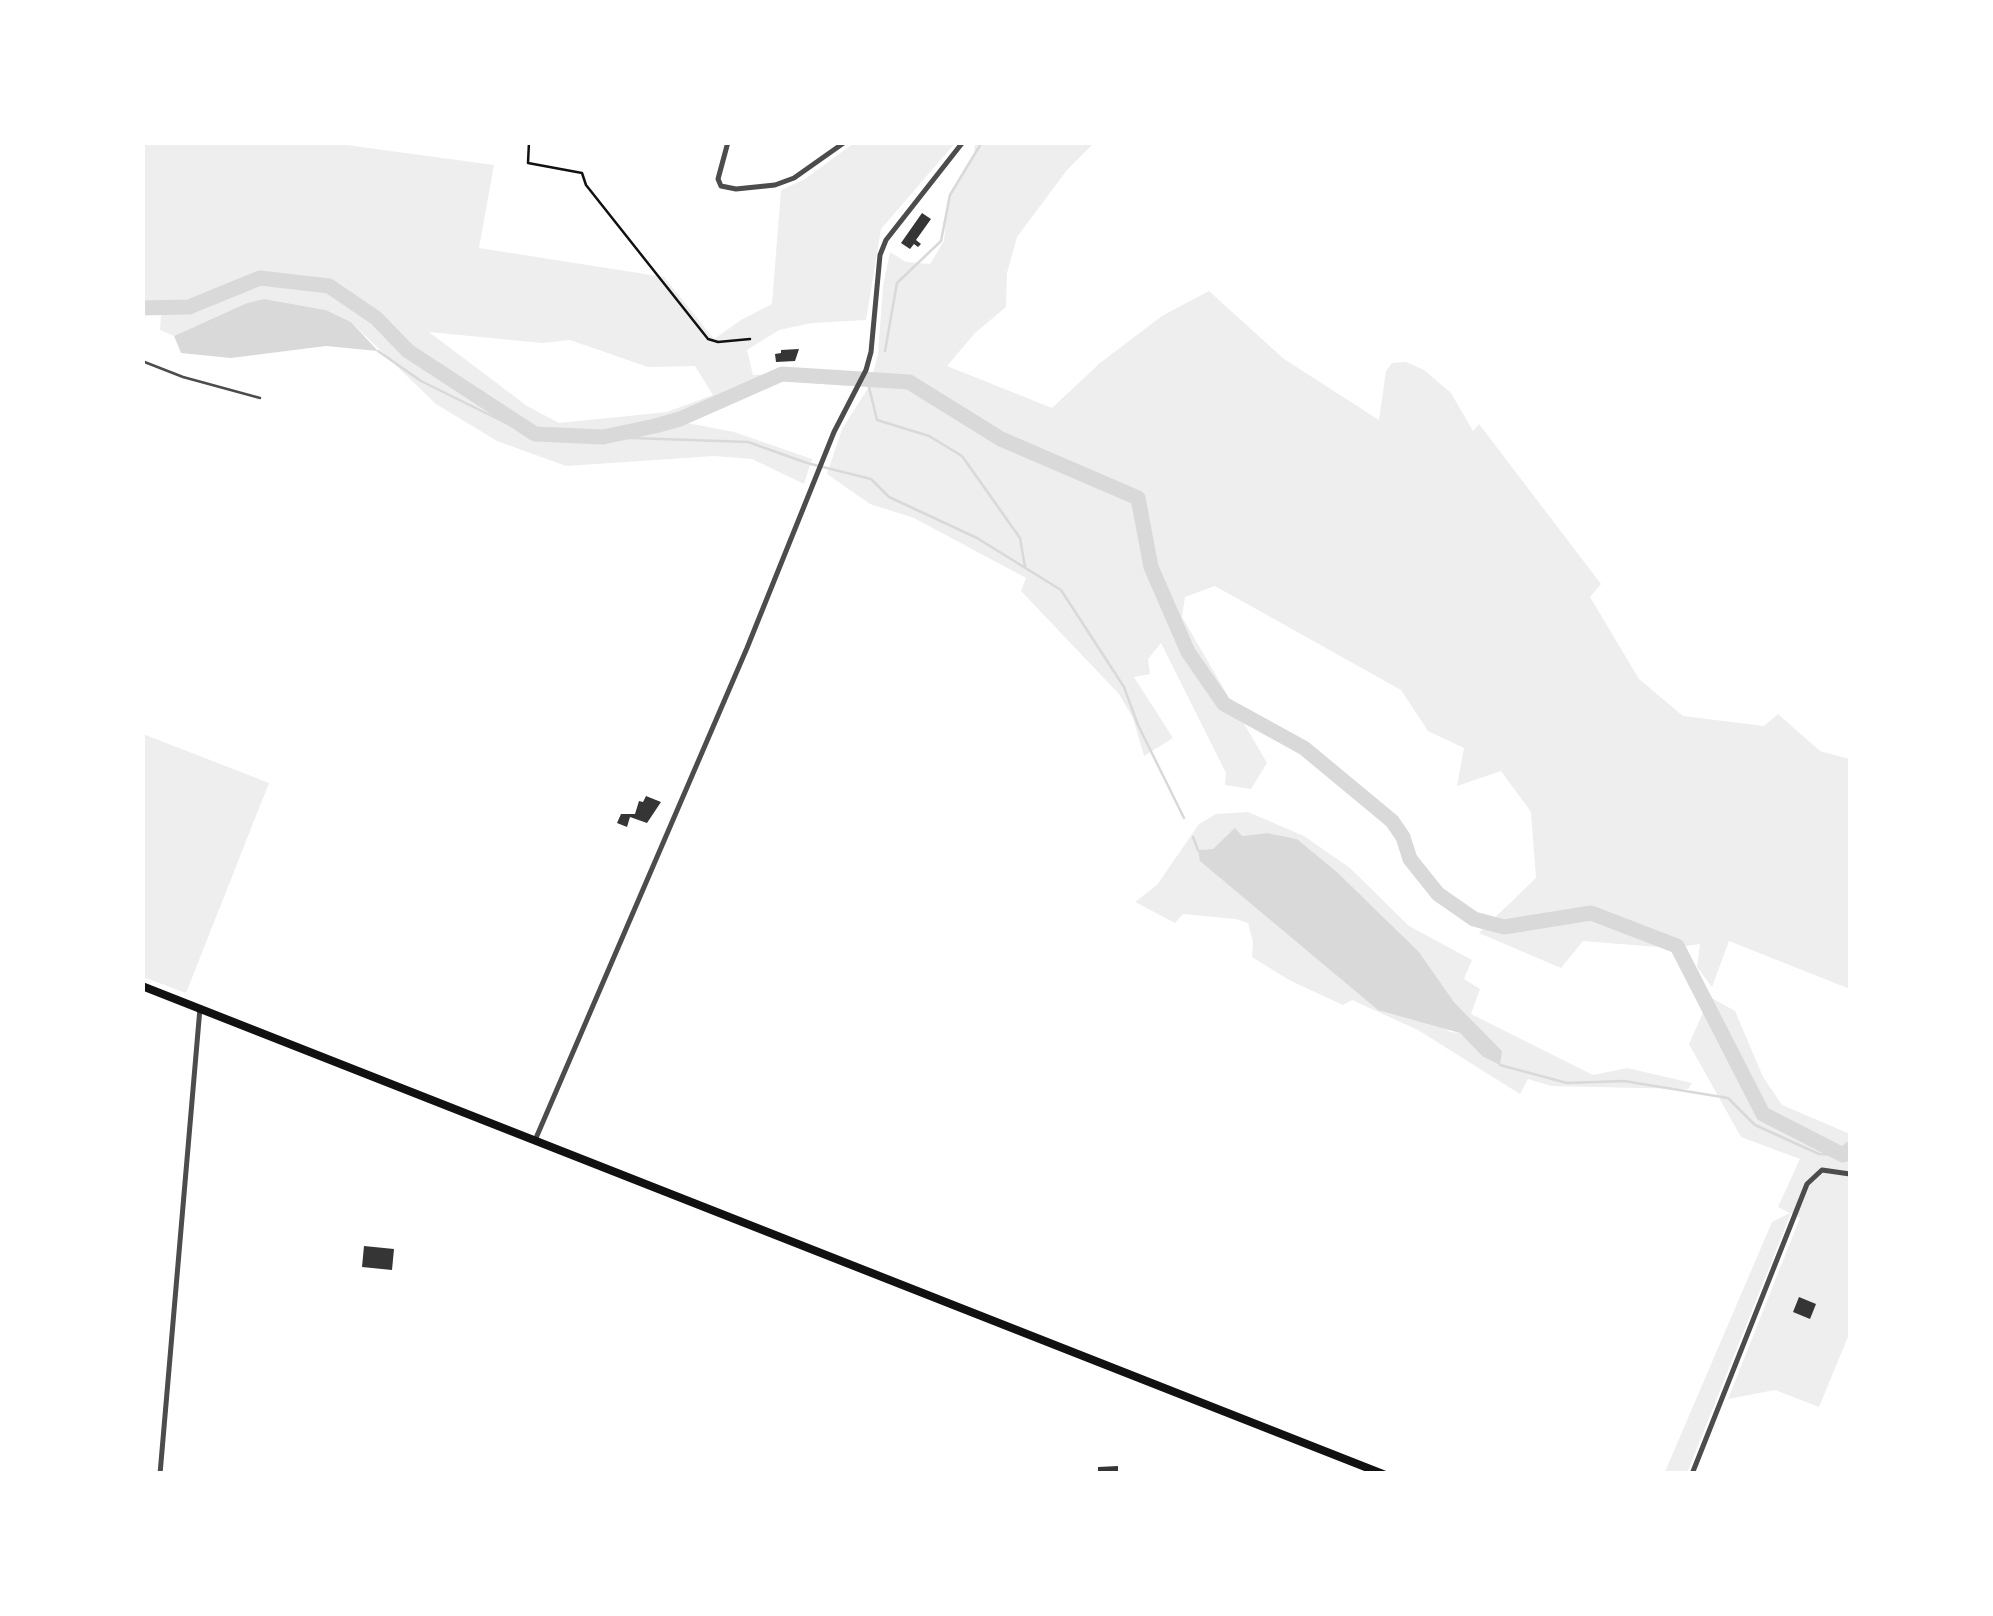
<!DOCTYPE html>
<style>
body{margin:0}
#map{position:relative;width:1993px;height:1616px;overflow:hidden;background:#fff;font-family:Ubuntu,sans-serif}
canvas{display:block}
.frame{position:absolute;inset:0;border:145px solid #fff;pointer-events:none}
</style>
<div id="map">
<canvas width="1993" height="1616"></canvas>
<div class="frame"></div>
</div>
<script>
const c = document.querySelector('canvas').getContext('2d');
c.lineJoin = 'round';
function paint(path, color) { c.fillStyle = color; c.fill(path, 'evenodd'); }
const shape = rows => new Path2D(rows.map(r => 'M' + r).join(''));
function strokePath(path, color, width, dash) { c.strokeStyle = color; c.lineWidth = width; c.lineCap = dash ? 'butt' : 'round'; c.setLineDash(dash || []); c.stroke(path); }
const green = shape([
 [956,142,881,229,866,320,812,323,779,330,747,350,753,375,854,371,849,386,781,381,687,423,734,432,812,459,804,484,752,459,714,456,566,466,497,441,436,404,351,322,326,310,264,299,247,303,174,336,160,330,161,315,143,313,142,143,332,143,494,165,479,248,664,277,714,339,741,320,772,304,781,190,805,179,854,143],
 [429,332,542,343,570,340,648,367,695,366,713,395,667,412,559,423,527,406],
 [975,143,1094,143,1067,170,1017,237,1007,273,1006,307,975,333,947,366,1052,408,1100,363,1162,316,1209,291,1284,359,1379,420,1386,371,1392,363,1406,362,1424,370,1451,393,1473,431,1479,424,1601,584,1590,597,1639,679,1683,716,1764,726,1778,714,1820,751,1849,759,1850,989,1729,941,1712,987,1697,967,1700,944,1670,948,1583,941,1561,968,1479,933,1536,878,1531,812,1501,771,1457,786,1464,748,1428,731,1401,690,1215,586,1185,597,1182,617,1267,763,1251,789,1225,785,1226,773,1161,643,1148,659,1150,674,1134,677,1173,738,1144,756,1133,718,1119,694,1021,591,1026,578,914,518,870,504,827,474,842,429,870,385,878,354,883,286,890,252,906,262,930,264,944,241,948,196,974,157],
 [143,734,269,783,186,993,143,977],
 [1248,812,1304,836,1350,868,1409,926,1472,960,1464,979,1480,989,1471,1014,1593,1075,1627,1068,1692,1083,1688,1089,1551,1086,1528,1079,1520,1094,1418,1030,1352,1000,1343,1005,1291,981,1252,957,1253,942,1248,923,1236,919,1183,914,1175,923,1135,902,1157,885,1199,824,1216,814],
 [1267,833,1297,839,1338,873,1419,952,1454,1002,1502,1051,1482,1056,1460,1033,1450,1032,1199,850,1213,849,1241,836],
 [1710,997,1735,1011,1763,1077,1782,1105,1850,1134,1850,1332,1819,1407,1775,1390,1728,1399,1800,1218,1791,1213,1687,1473,1664,1474,1772,1222,1790,1213,1778,1207,1800,1159,1741,1137,1689,1044]
]);
const water = shape([
 [264,299,326,310,351,322,378,351,326,346,231,358,181,353,174,336,247,303],
 [1235,828,1242,836,1267,833,1297,839,1338,873,1419,952,1454,1002,1502,1051,1500,1065,1482,1056,1460,1033,1378,1010,1200,861,1198,850,1213,849]
]);
const stream = shape([
 [378,351,421,381,512,426,521,425],
 [885,351,897,283,941,241,950,195,982,142],
 [867,379,877,420,929,436,962,456,1020,538,1025,567],
 [603,437,748,442,807,463,871,479,889,497,977,538,1061,590,1124,687,1138,725,1184,818],
 [1193,837,1198,850],
 [1500,1065,1567,1083,1624,1081,1728,1098,1755,1125,1819,1154,1843,1155]
]);
const river = shape([
 [142,308,189,307,260,278,329,286,376,318,408,351,535,434,603,437,655,426,680,419,782,374,909,382,1001,439,1138,498,1151,567,1188,652,1224,704,1304,748,1392,821,1403,837,1410,859,1438,894,1474,919,1504,927,1591,913,1677,946,1763,1114,1843,1155,1850,1149]
]);
const building = shape([
 [922,213,931,219,916,240,921,244,918,247,914,244,910,249,901,243],
 [799,349,795,361,776,362,775,354,781,353,781,350],
 [646,796,661,802,647,823,630,817,627,827,617,823,621,814,635,814,639,801,643,802],
 [364,1246,394,1249,392,1270,362,1267],
 [1799,1297,1816,1304,1810,1319,1793,1312],
 [1118,1466,1118,1474,1098,1474,1098,1467]
]);
const path = shape([
 [529,142,528,163,582,173,586,185,708,339,718,342,750,339]
]);
const service = shape([
 [142,361,183,377,260,398]
]);
const minor = shape([
 [728,142,718,179,721,186,736,189,775,185,794,178,845,142],
 [536,1138,747,648,834,432,866,370,871,352,880,255,886,240,963,142],
 [160,1474,200,1008],
 [1692,1474,1807,1184,1822,1170,1850,1174]
]);
const secondary = shape([
 [142,986,1383,1474]
]);
paint(green, '#eee');
paint(water, '#d9d9d9');
strokePath(stream, '#d9d9d9', 2.5);
strokePath(river, '#d9d9d9', 15);
paint(building, '#353535');
strokePath(path, '#111', 2.5);
strokePath(service, '#4c4c4c', 2.5);
strokePath(minor, '#4c4c4c', 5);
strokePath(secondary, '#111', 8);
</script>
